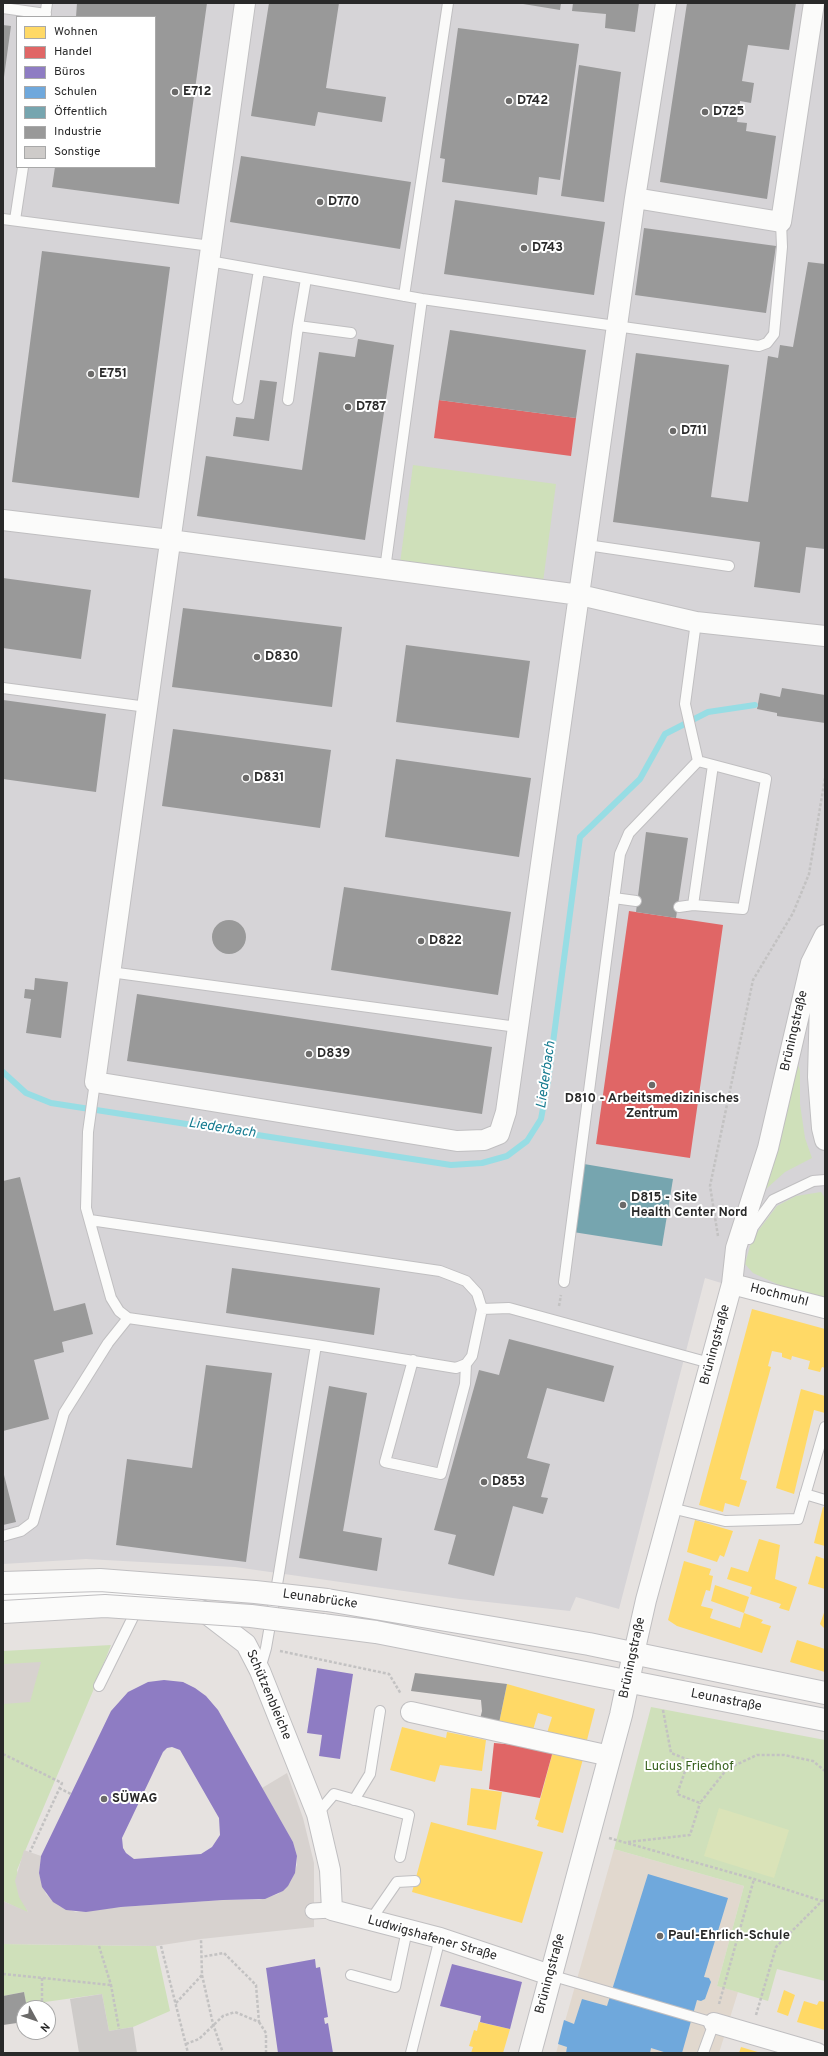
<!DOCTYPE html>
<meta charset="utf-8">
<style>
body{margin:0}
#map{position:relative;width:828px;height:2056px;overflow:hidden;background:#e6e2e0;font-family:Overpass,sans-serif}
canvas{display:block}
.frame{position:absolute;inset:0;border:4px solid #292929;pointer-events:none}
.legend{position:absolute;left:16px;top:16px;width:140px;height:152px;box-sizing:border-box;background:#fff;border:1px solid #a9a9a9;margin:0;padding:5px 7px;list-style:none;font-size:12px;color:#292929}
.legend li{display:flex;align-items:center;gap:8px;height:20px}
.legend b{width:20px;border:1px solid #a9a9a9}
.north{position:absolute;left:16px;top:2000px;width:40px;height:40px;box-sizing:border-box;background:#fff;border:1px solid #a9a9a9;border-radius:50%;rotate:130deg;font-size:11px;font-weight:700;line-height:16px;text-align:center;color:#292929}
.north::after{content:'';display:block;margin:auto;width:14px;height:18px;background:#6b6a69;clip-path:polygon(50% 0,100% 100%,50% 72%,0 100%)}
</style>
<div id="map">
<canvas width="828" height="2056"></canvas>
<div class="frame"></div>
<ul class="legend">
<li><b style="height:11px;background:#ffd966"></b>Wohnen</li>
<li><b style="height:11px;background:#e06666"></b>Handel</li>
<li><b style="height:11px;background:#8e7cc3"></b>Büros</li>
<li><b style="height:11px;background:#6fa8dc"></b>Schulen</li>
<li><b style="height:11px;background:#76a5af"></b>Öffentlich</li>
<li><b style="height:11px;background:#999"></b>Industrie</li>
<li><b style="height:11px;background:#cecbc9"></b>Sonstige</li>
</ul>
<div class="north">N</div>
</div>
<script>
const c = document.querySelector('canvas').getContext('2d');
c.lineJoin = 'round';
function paint(path, color) { c.fillStyle = color; c.fill(path, 'evenodd'); }
const shape = rows => new Path2D(rows.map(r => 'M' + r).join(''));
function strokePath(path, color, width, dash) { c.strokeStyle = color; c.lineWidth = width; c.lineCap = dash ? 'butt' : 'round'; c.setLineDash(dash || []); c.stroke(path); }
function label(font, color, halo, rows, align = 'center') {
  c.font = font + ' Overpass,sans-serif'; c.lineWidth = 4; c.setLineDash([]); c.textBaseline = 'middle'; c.strokeStyle = halo; c.fillStyle = color; for (const [text, x, y, turn = 0] of rows) {
    c.save(); c.translate(x, y); c.rotate((+turn || 0) * Math.PI / 180); c.textAlign = isNaN(turn) ? turn : align; if (halo) c.strokeText(text, 0, 0); c.fillText(text, 0, 0); c.restore();
  }
}
const industrial = shape([
 [3,3,825,3,825,1315,705,1278,619,1609,576,1597,570,1611,460,1599,235,1567,86,1559,3,1564],
 [17,17,155,17,155,167,17,167]
]);
const education = shape([
 [614,1849,744,1886,717,1986,738,1992,719,2053,556,2053]
]);
const green = shape([
 [413,465,556,484,543,582,400,563],
 [797,1061,800,1071,800,1104,805,1138,812,1158,785,1172,766,1189,756,1200],
 [821,1192,825,1198,825,1298,777,1284,753,1273,745,1264,752,1239,777,1206,796,1196],
 [111,1645,93,1691,17,1870,28,1913,3,1901,3,1651],
 [651,1707,825,1740,825,1981,777,1969,768,2001,717,1986,744,1886,614,1849],
 [3,1944,156,1946,170,2011,133,2027,109,2031,102,1994,45,2002,45,2008,27,2008,24,1992,3,1996]
]);
const pitch = shape([
 [719,1808,789,1830,774,1878,704,1856]
]);
const plaza = shape([
 [41,1662,30,1702,3,1704,3,1664],
 [287,1773,303,1818,314,1863,314,1927,201,1939,156,1946,3,1944,3,1901,28,1912,19,1897,15,1881,24,1850,41,1856,39,1873,46,1894,59,1906,76,1912,121,1907,223,1900,259,1900,278,1894,291,1881,297,1865,297,1856,293,1842,262,1788]
]);
const homes = shape([
 [752,1309,825,1329,825,1368,822,1367,820,1372,808,1369,810,1361,792,1356,791,1360,782,1357,782,1353,772,1351,768,1366,771,1367,740,1479,747,1481,739,1507,725,1503,723,1512,699,1505],
 [801,1389,825,1396,825,1413,814,1410,794,1494,776,1488],
 [823,1507,825,1508,825,1546,814,1543],
 [695,1520,733,1531,724,1557,720,1555,717,1562,687,1552],
 [759,1539,780,1545,775,1579,797,1587,789,1611,779,1608,781,1604,750,1594,752,1587,727,1579,731,1567,748,1572],
 [816,1556,825,1559,825,1589,808,1584],
 [684,1561,711,1569,709,1575,713,1576,710,1591,706,1590,701,1606,713,1609,710,1618,740,1628,744,1613,763,1620,761,1623,771,1626,762,1653,677,1626,668,1620],
 [715,1585,749,1597,744,1613,711,1601],
 [825,1610,825,1629,820,1624],
 [797,1640,825,1649,825,1672,790,1662],
 [507,1684,595,1709,587,1740,547,1733,552,1717,538,1713,533,1730,499,1723],
 [402,1727,446,1738,447,1732,486,1740,482,1771,440,1765,435,1782,390,1770],
 [553,1751,583,1759,563,1833,537,1826,539,1821,535,1819],
 [471,1788,502,1792,496,1830,467,1825],
 [431,1822,543,1852,522,1923,412,1892],
 [784,1990,795,1995,788,2016,777,2012],
 [804,2001,817,2005,819,2001,825,2002,825,2030,797,2022],
 [479,2022,510,2029,503,2053,471,2053,473,2047,469,2046,474,2030,477,2031],
 [741,2047,761,2053,739,2053]
]);
const shops = shape([
 [439,400,576,418,571,456,434,438],
 [629,911,723,925,690,1158,596,1144],
 [494,1743,539,1747,553,1751,540,1798,489,1789]
]);
const offices = shape([
 [317,1668,353,1674,340,1759,319,1756,322,1735,307,1733],
 [164,1680,183,1682,195,1688,206,1696,218,1710,293,1842,297,1856,295,1873,288,1886,283,1891,265,1899,223,1900,121,1907,86,1912,66,1910,53,1902,42,1887,39,1873,41,1856,111,1711,128,1692,148,1682],
 [172,1747,180,1750,219,1818,220,1835,212,1847,201,1854,134,1859,126,1853,123,1848,122,1838,163,1752,167,1748],
 [315,1959,316,1968,320,1967,328,2017,324,2018,325,2024,328,2023,333,2053,278,2053,266,1968],
 [452,1964,522,1982,510,2029,480,2022,481,2016,440,2006]
]);
const schools = shape([
 [648,1874,728,1898,704,1977,709,1978,711,1982,705,1999,701,2001,697,2000,682,2053,667,2053,651,2048,650,2053,566,2053,567,2047,558,2044,564,2020,574,2024,582,1999,607,2006]
]);
const public = shape([
 [584,1164,673,1179,662,1246,573,1232]
]);
const industry = shape([
 [77,3,207,3,179,204,52,187,55,167,155,167,155,17,76,17],
 [269,3,339,3,326,88,386,97,382,122,318,112,315,126,251,116],
 [517,3,561,3,560,10],
 [573,3,639,3,635,32,605,28,606,14,572,11],
 [687,3,796,3,789,50,748,45,742,81,754,83,751,103,740,101,737,122,747,123,746,131,776,136,767,199,660,182],
 [3,25,11,26,4,77,3,77],
 [458,28,579,44,560,180,539,177,537,195,442,182,445,159,440,158],
 [579,65,621,72,604,202,561,196],
 [241,156,411,182,400,249,230,222],
 [455,200,605,222,594,295,444,274],
 [644,228,776,246,766,313,635,295],
 [42,251,170,267,139,498,12,482],
 [808,262,825,264,825,549,806,547,800,593,754,587,760,542,613,522,636,353,729,365,711,497,748,502,768,356,778,358,780,345,793,347],
 [450,330,586,350,576,418,439,400],
 [358,339,394,345,365,540,197,516,206,456,302,470,319,352,355,357],
 [260,380,277,382,269,441,233,436,236,417,254,419],
 [3,578,91,590,81,659,3,648],
 [183,608,342,627,332,707,172,687],
 [406,645,530,661,519,738,396,722],
 [782,688,825,695,825,723,777,716,777,713,757,709,760,693,780,697],
 [3,700,106,714,96,792,3,779],
 [173,729,331,750,320,828,162,806],
 [396,759,531,778,519,857,385,837],
 [646,832,688,838,676,918,636,912],
 [344,887,511,912,498,995,331,970],
 '212 937a17 17 0 1 1 34 0a17 17 0 1 1-34 0Z',
 [35,978,68,982,61,1038,26,1033,31,999,24,998,25,989,34,990],
 [137,994,492,1047,482,1114,127,1061],
 [20,1177,54,1311,85,1303,93,1334,62,1342,64,1352,34,1360,49,1419,3,1431,3,1181],
 [232,1268,380,1288,374,1335,226,1313],
 [509,1339,614,1366,604,1402,547,1388,527,1458,550,1464,541,1497,548,1498,543,1514,513,1506,494,1576,448,1564,456,1535,434,1530,479,1370,499,1375],
 [206,1365,272,1373,246,1562,116,1545,127,1459,192,1468],
 [329,1386,367,1393,343,1531,382,1538,377,1571,299,1558],
 [3,1471,16,1522,3,1525],
 [415,1673,507,1684,499,1723,480,1719,482,1711,481,1700,411,1691],
 [24,1992,27,2008,24,2008,24,2022,3,2025,3,1996]
]);
const stream = shape([
 [3,1072,26,1093,51,1103,451,1165,482,1163,507,1156,527,1141,541,1119,548,1081,580,837,640,779,665,734,708,712,755,705]
]);
const building = shape([
 [102,1994,109,2031,133,2027,137,2053,79,2053,70,1999]
]);
const path = shape([
 [718,1236,710,1186,753,980,793,913,809,874,825,778],
 [559,1306,561,1295],
 [280,1651,389,1674,401,1694],
 [663,1710,671,1753,689,1760,677,1794,700,1803,727,1769,757,1755,784,1755,813,1761,825,1771],
 [3,1754,62,1783,30,1852],
 [59,1788,71,1794],
 [609,1838,754,1879,825,1902],
 [628,1842,690,1835,700,1803],
 [99,1946,111,1985,119,2029],
 [161,1946,188,2053],
 [3,1974,111,1985],
 [202,1975,213,2024,223,2053],
 [42,1978,42,2008],
 [176,2003,202,1975,201,1939],
 [719,2004,754,1879],
 [756,2015,776,1947,825,1898],
 [259,2022,266,2033,266,2053],
 [186,2044,199,2039,223,2016,235,2012,259,2022,256,1985,224,1953,201,1957]
]);
const service = shape([
 [3,8,46,14],
 [45,17,47,3],
 [3,219,211,246],
 [15,220,23,167],
 [209,261,422,299,759,346,767,343,774,334,782,247,781,222],
 [306,279,298,326,351,333],
 [404,296,448,3],
 [238,399,259,270],
 [288,400,298,326],
 [587,545,729,566],
 [385,569,422,299],
 [696,622,685,704,698,761],
 [3,688,147,707],
 [614,898,636,901],
 [693,905,713,765],
 [679,907,693,905,743,909,766,779,698,761],
 [110,972,517,1027],
 [95,1082,88,1132,86,1208,111,1298,119,1311,128,1318,316,1345,456,1368,466,1364,472,1356,482,1309,509,1308,710,1363],
 [90,1220,440,1271,466,1281,477,1293,482,1309],
 [749,1239,753,1227,773,1200,813,1181,825,1180],
 [564,1282,620,854,629,833,698,761],
 [413,1360,385,1462,441,1474,465,1384,466,1364],
 [805,1494,825,1500],
 [671,1508,725,1521,798,1519,825,1427],
 [3,1536,21,1531,33,1522,64,1413,108,1343,128,1318],
 [260,1669,266,1648,279,1573,316,1345],
 [99,1686,138,1607],
 [354,1800,370,1774,380,1711],
 [317,1814,334,1794,409,1815,400,1857],
 [370,1921,397,1882,415,1881],
 [351,1975,395,1987,407,1930],
 [550,1975,714,2023,703,2053],
 [411,2053,440,1938]
]);
const pedestrian = shape([
 [313,1911,332,1910]
]);
const minor = shape([
 [245,3,95,1082,457,1141,484,1140,499,1134,506,1112,635,198],
 [666,3,635,198,781,222,814,3],
 [3,520,170,540,580,595,696,622,825,636],
 [821,963,818,1077,822,1128,825,1140],
 [732,1284,825,1308],
 [3,1599,66,1592,154,1594,203,1611,246,1644,260,1671,317,1814,330,1870,332,1910,440,1938,550,1975],
 [634,1653,646,1600,732,1284,736,1248,768,1148,811,963,825,935],
 [411,1712,610,1756],
 [714,2023,817,2053]
]);
const tertiary = shape([
 [530,2053,621,1715,634,1653]
]);
const secondary = shape([
 [327,1600,589,1644,825,1693],
 [322,1625,376,1632,825,1720]
]);
const secondaryBridge = shape([
 [3,1583,100,1580,255,1592,327,1600],
 [3,1612,105,1606,251,1616,322,1625]
]);
const markers = [
 [175,92,4,"#6b6a69"],
 [509,101,4,"#6b6a69"],
 [705,112,4,"#6b6a69"],
 [320,202,4,"#6b6a69"],
 [524,248,4,"#6b6a69"],
 [91,374,4,"#6b6a69"],
 [348,407,4,"#6b6a69"],
 [673,431,4,"#6b6a69"],
 [257,657,4,"#6b6a69"],
 [246,778,4,"#6b6a69"],
 [421,941,4,"#6b6a69"],
 [309,1054,4,"#6b6a69"],
 [652,1085,4,"#6b6a69"],
 [623,1205,4,"#6b6a69"],
 [484,1482,4,"#6b6a69"],
 [104,1799,4,"#6b6a69"],
 [660,1936,4,"#6b6a69"]
];
const poiNames = [
 ["E712",183,92],
 ["D742",517,101],
 ["D725",713,112],
 ["D770",328,202],
 ["D743",532,248],
 ["E751",99,374],
 ["D787",356,407],
 ["D711",681,431],
 ["D830",265,657],
 ["D831",254,778],
 ["D822",429,941],
 ["D839",317,1054],
 ["D810 - Arbeitsmedizinisches",652,1099,"center"],
 ["Zentrum",652,1114,"center"],
 ["D815 - Site",631,1198],
 ["Health Center Nord",631,1213],
 ["D853",492,1482],
 ["SÜWAG",112,1799],
 ["Paul-Ehrlich-Schule",668,1936]
];
const streetNames = [
 ["Brüningstraße",795,1031,-77],
 ["Hochmuhl",779,1296,14],
 ["Brüningstraße",716,1345,-75],
 ["Leunabrücke",320,1600,8],
 ["Brüningstraße",633,1658,-78],
 ["Schützenbleiche",268,1695,67],
 ["Leunastraße",726,1701,11],
 ["Ludwigshafener Straße",432,1939,16],
 ["Brüningstraße",551,1974,-75]
];
const parkNames = [
 ["Lucius Friedhof",689,1767]
];
const waterNames = [
 ["Liederbach",547,1075,-82],
 ["Liederbach",222,1129,9]
];
paint(industrial, '#d6d4d7');
paint(education, '#e1d8ce');
paint(green, '#cfe0ba');
paint(pitch, '#dae3b8');
paint(plaza, '#d7d2cf');
paint(homes, '#ffd966');
paint(shops, '#e06666');
paint(offices, '#8e7cc3');
paint(schools, '#6fa8dc');
paint(public, '#76a5af');
paint(industry, '#999');
strokePath(stream, '#97dde4', 6);
paint(building, '#cecbc9');
strokePath(service, '#c0bfc1', 12);
strokePath(pedestrian, '#c0bfc1', 17);
strokePath(minor, '#c0bfc1', 22);
strokePath(tertiary, '#c0bfc1', 24);
strokePath(secondary, '#c0bfc1', 24);
strokePath(path, '#c3c2c2', 2.5, [3, 2]);
strokePath(service, '#fbfbfa', 10);
strokePath(pedestrian, '#fbfbfa', 15);
strokePath(minor, '#fbfbfa', 20);
strokePath(tertiary, '#fbfbfa', 22);
strokePath(secondary, '#fbfbfa', 22);
strokePath(secondaryBridge, '#c0bfc1', 24, []);
strokePath(secondaryBridge, '#fbfbfa', 22);
for (const [x, y, r, color] of markers) { const dot = new Path2D(); dot.arc(x, y, r, 0, 2 * Math.PI); c.fillStyle = color; c.fill(dot); strokePath(dot, '#fff', 1.5); }
label('bold 13px', '#292929', '#fff', poiNames, 'left');
label('13px', '#292929', '#fff', streetNames);
label('13px', '#37611e', '#fff', parkNames);
label('italic 14px', '#167b90', '#fff', waterNames);
</script>
